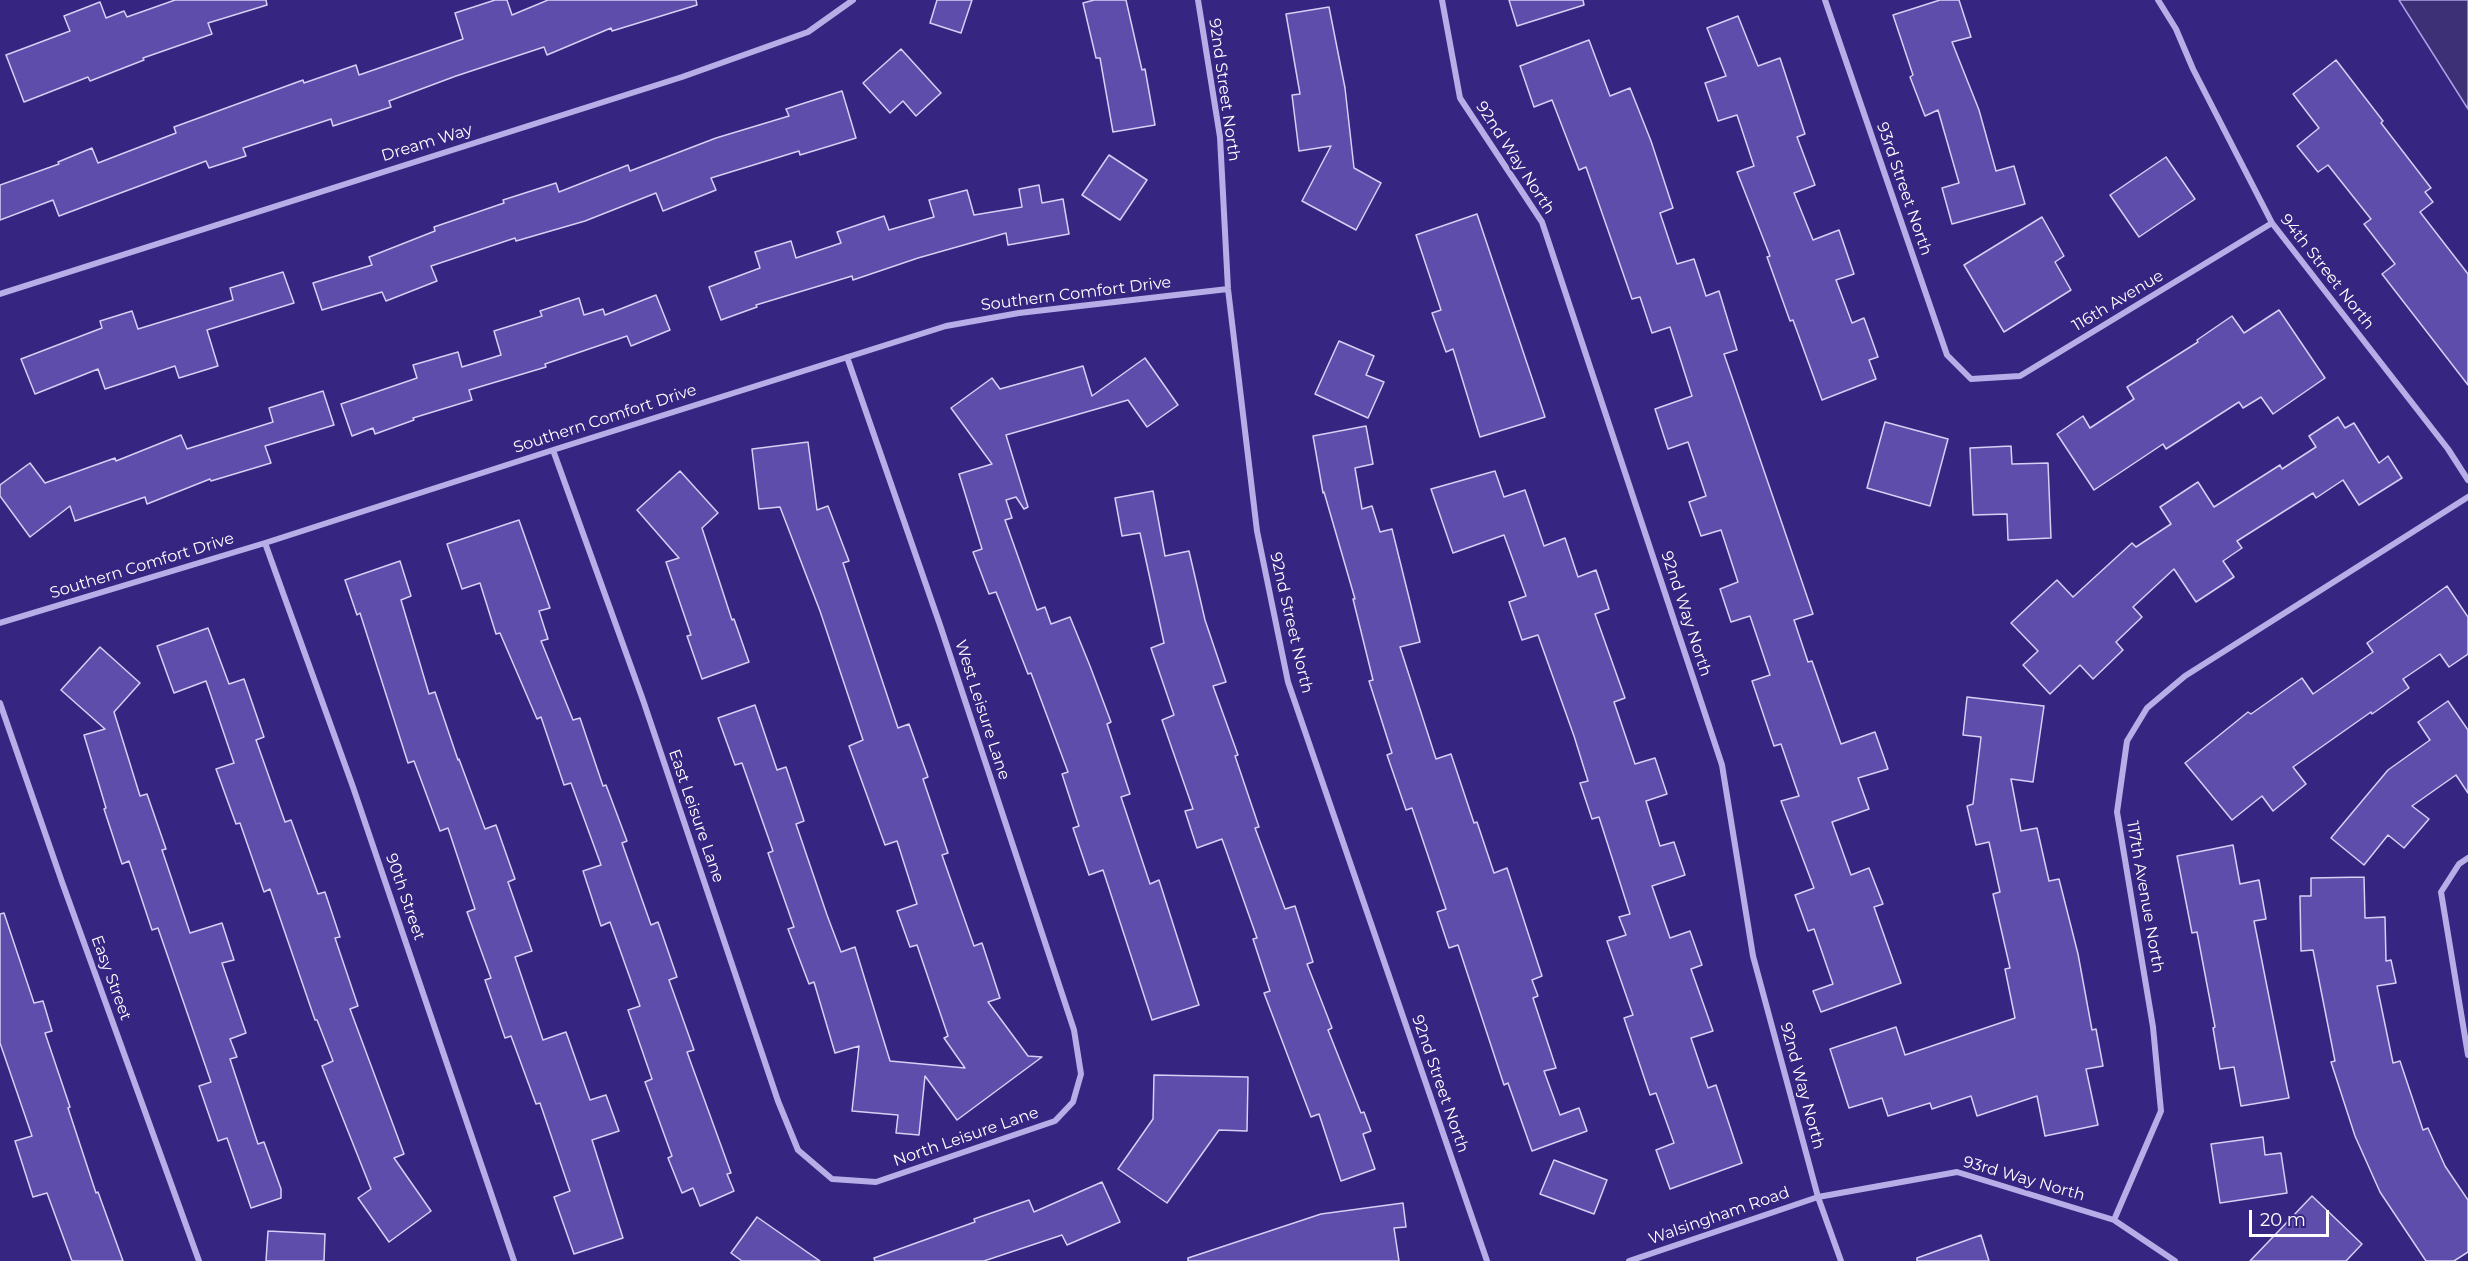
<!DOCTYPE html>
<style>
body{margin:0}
#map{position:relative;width:2468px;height:1261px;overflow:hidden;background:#362581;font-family:Montserrat,sans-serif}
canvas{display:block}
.scale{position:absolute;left:2249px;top:1210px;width:80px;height:27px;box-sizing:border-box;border:3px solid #fff;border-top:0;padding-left:8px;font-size:18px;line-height:21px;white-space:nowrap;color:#fff;-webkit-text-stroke:4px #362581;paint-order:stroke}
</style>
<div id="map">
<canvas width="2468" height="1261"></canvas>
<div class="scale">20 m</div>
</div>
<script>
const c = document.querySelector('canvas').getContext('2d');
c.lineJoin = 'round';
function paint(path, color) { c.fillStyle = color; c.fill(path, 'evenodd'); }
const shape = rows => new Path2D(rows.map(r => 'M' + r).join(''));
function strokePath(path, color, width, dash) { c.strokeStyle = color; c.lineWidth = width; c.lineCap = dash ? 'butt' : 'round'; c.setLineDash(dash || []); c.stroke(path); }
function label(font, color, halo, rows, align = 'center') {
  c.font = font + ' Montserrat,sans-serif'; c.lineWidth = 5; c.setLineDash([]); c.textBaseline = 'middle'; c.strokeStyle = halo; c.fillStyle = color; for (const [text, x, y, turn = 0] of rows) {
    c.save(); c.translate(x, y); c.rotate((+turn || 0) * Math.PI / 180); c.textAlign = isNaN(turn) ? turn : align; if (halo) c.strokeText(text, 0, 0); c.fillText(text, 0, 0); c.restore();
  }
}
const water = shape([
 [2399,0,2468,0,2468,109,2399,0]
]);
const building = shape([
 [175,0,266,0,267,5,208,23,212,34,143,58,144,60,90,81,88,77,24,102,6,55,70,31,64,16,100,2,106,18,124,11,127,17,175,0],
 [495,0,507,0,512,15,548,0,696,0,697,5,612,31,611,28,547,55,544,47,456,76,389,101,391,107,333,126,331,119,243,148,246,156,209,168,206,161,59,216,53,200,0,220,0,185,59,164,58,162,92,148,98,163,176,133,174,127,303,80,304,83,356,65,359,75,463,39,455,13,495,0],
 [937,0,972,0,961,33,930,23,937,0],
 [1094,0,1126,0,1142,70,1145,69,1155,125,1113,132,1100,58,1096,58,1083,3,1094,0],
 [1509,0,1583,0,1584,5,1517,26,1509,0],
 [1940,0,1959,0,1971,37,1952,42,1979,110,1996,171,2014,166,2025,204,1952,224,1942,188,1959,183,1938,110,1925,116,1910,77,1913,75,1893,15,1940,0],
 [1329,7,1345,88,1354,168,1381,183,1356,230,1302,201,1331,146,1299,151,1292,95,1300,94,1286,14,1329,7],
 [1738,16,1758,66,1780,58,1805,134,1797,137,1815,185,1794,193,1813,240,1839,230,1854,274,1836,280,1852,323,1864,318,1878,357,1869,360,1876,379,1822,400,1793,320,1790,321,1767,257,1770,256,1737,172,1754,166,1737,115,1718,121,1705,83,1726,76,1707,28,1738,16],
 [1589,40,1610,96,1630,88,1651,141,1673,208,1660,213,1677,264,1694,259,1706,296,1719,291,1737,350,1724,354,1813,614,1794,620,1808,662,1812,661,1841,744,1875,732,1888,769,1858,778,1869,809,1832,822,1851,875,1869,868,1883,904,1874,907,1901,983,1821,1012,1813,991,1833,984,1814,929,1808,931,1795,895,1814,888,1781,801,1799,796,1781,744,1774,746,1752,681,1770,675,1750,616,1731,622,1720,589,1738,582,1721,530,1701,536,1689,502,1706,496,1688,442,1668,449,1655,409,1692,396,1670,327,1652,333,1640,297,1632,299,1586,167,1579,170,1552,100,1534,107,1520,66,1589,40],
 [901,49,941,93,916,116,903,101,890,113,863,83,901,49],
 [2336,60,2383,121,2381,123,2431,188,2425,192,2433,202,2420,212,2468,274,2468,385,2382,274,2395,264,2364,224,2371,219,2328,165,2318,172,2297,146,2319,128,2293,94,2336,60],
 [842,91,856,138,800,155,799,151,711,178,716,190,663,211,656,193,585,221,516,241,515,238,431,266,437,281,386,301,382,292,322,310,313,283,372,265,369,257,435,231,434,227,504,203,503,200,556,183,559,192,628,165,630,171,716,138,789,116,786,109,842,91],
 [1109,155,1147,180,1120,220,1082,195,1109,155],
 [2166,157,2195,199,2139,237,2110,195,2166,157],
 [1039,185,1042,203,1063,199,1069,234,1008,245,1006,233,918,258,853,280,852,276,756,305,757,307,721,320,709,287,760,268,755,252,791,241,796,258,841,243,837,232,884,216,889,230,934,217,929,200,967,190,974,215,1022,207,1019,189,1039,185],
 [1477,214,1545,417,1480,437,1453,349,1446,352,1432,313,1441,310,1416,235,1477,214],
 [2042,217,2064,256,2055,262,2071,290,2004,332,1964,265,2042,217],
 [283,272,294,303,207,330,218,366,179,378,175,366,105,389,98,369,35,394,21,359,102,328,100,321,132,311,138,329,233,300,230,288,283,272],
 [656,295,670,330,631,346,627,336,545,364,546,367,469,390,472,400,413,418,414,420,375,434,373,428,352,436,341,404,417,378,413,365,458,352,462,367,501,355,494,331,542,316,540,311,579,298,584,315,603,309,605,315,656,295],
 [2279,310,2325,378,2273,414,2261,397,2243,408,2239,402,2166,449,2163,444,2094,490,2057,434,2083,416,2090,428,2134,399,2127,387,2198,342,2197,340,2232,316,2244,333,2279,310],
 [1339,341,1374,356,1366,375,1384,382,1368,418,1315,394,1339,341],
 [1145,358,1178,405,1147,427,1128,400,1006,435,1028,507,1024,509,1016,497,1006,500,1012,518,1005,520,1037,610,1045,607,1051,624,1070,617,1090,666,1111,722,1107,724,1130,794,1121,797,1150,884,1159,880,1199,1005,1152,1020,1103,870,1089,875,1073,828,1079,826,1062,774,1068,772,1031,673,1028,674,996,592,989,594,973,552,982,549,959,474,992,464,951,408,992,378,1000,389,1083,366,1092,396,1145,358],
 [323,391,334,425,265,446,271,463,211,481,210,479,147,504,145,497,75,521,70,506,30,537,0,496,0,485,30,463,45,483,115,458,116,461,181,435,187,449,273,422,269,408,323,391],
 [2338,417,2345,428,2354,423,2379,463,2388,456,2402,478,2359,505,2343,480,2316,498,2313,493,2237,541,2242,548,2223,561,2234,577,2196,602,2174,569,2133,607,2142,617,2116,642,2123,650,2093,679,2080,665,2050,694,2023,665,2038,651,2011,623,2057,580,2073,597,2132,543,2136,547,2171,524,2160,507,2198,482,2214,507,2280,465,2282,469,2316,447,2309,436,2338,417],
 [1885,422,1948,439,1930,506,1867,488,1885,422],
 [1366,426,1373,464,1355,468,1362,509,1372,506,1380,532,1392,529,1420,642,1400,647,1436,759,1451,754,1474,823,1477,822,1494,873,1507,868,1542,976,1532,980,1538,996,1533,998,1556,1068,1544,1071,1560,1115,1579,1108,1587,1131,1532,1151,1508,1083,1504,1085,1458,945,1449,948,1437,912,1446,909,1412,808,1406,810,1387,755,1392,753,1369,681,1373,680,1353,599,1355,599,1324,492,1323,493,1313,436,1366,426],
 [808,442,817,510,828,506,849,561,843,563,898,728,909,724,928,777,923,779,948,853,942,855,974,946,982,943,1000,998,988,1002,1028,1056,1042,1057,957,1120,925,1076,919,1135,896,1133,898,1115,852,1111,859,1046,835,1053,814,982,809,984,788,929,794,927,768,853,773,851,742,763,735,765,718,718,755,705,777,770,786,767,804,821,796,824,827,915,841,952,855,947,890,1061,965,1068,944,1038,948,1036,917,945,910,947,897,911,917,904,897,841,885,845,849,746,863,740,820,611,780,507,759,509,752,449,808,442],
 [2011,446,2012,464,2048,463,2051,538,2008,540,2007,514,1973,515,1970,448,2011,446],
 [680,471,718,513,702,528,732,620,734,619,749,662,702,679,687,636,691,635,666,562,679,558,637,510,680,471],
 [1495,471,1504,497,1525,490,1544,546,1565,538,1578,577,1596,570,1609,609,1595,614,1625,698,1614,702,1635,764,1655,758,1667,794,1646,801,1660,846,1674,842,1685,875,1652,886,1670,938,1690,931,1702,965,1691,969,1713,1031,1691,1038,1708,1088,1716,1085,1742,1163,1670,1189,1656,1150,1674,1143,1656,1093,1650,1095,1624,1018,1633,1015,1607,941,1626,935,1619,917,1630,914,1599,817,1592,819,1580,783,1588,781,1574,736,1538,635,1522,640,1509,602,1526,596,1504,535,1453,553,1431,489,1495,471],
 [1153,491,1165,556,1189,551,1205,620,1226,682,1213,686,1238,755,1235,756,1259,827,1255,828,1285,909,1295,906,1313,962,1307,964,1332,1028,1328,1030,1361,1113,1364,1112,1371,1131,1363,1134,1375,1169,1341,1181,1319,1114,1311,1117,1264,993,1270,991,1253,939,1257,938,1222,839,1197,848,1185,811,1193,809,1162,720,1174,715,1151,648,1164,643,1140,533,1122,536,1115,498,1153,491],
 [519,520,550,608,539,611,548,639,541,641,573,720,580,718,603,786,606,785,627,841,622,843,651,925,658,922,677,977,669,980,694,1050,687,1052,731,1173,727,1174,734,1191,700,1206,693,1188,682,1193,668,1158,672,1156,645,1082,652,1079,628,1010,640,1006,610,922,601,926,583,871,601,865,571,783,564,785,541,717,537,719,500,633,496,634,480,583,462,589,447,544,519,520],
 [400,561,411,596,401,600,429,694,435,692,458,760,459,759,485,829,496,825,515,879,508,882,532,951,515,957,543,1040,566,1032,590,1100,606,1095,619,1131,592,1140,623,1238,574,1254,554,1197,570,1191,540,1103,536,1104,511,1036,505,1038,485,980,491,978,467,912,475,909,448,828,440,831,414,761,408,763,360,613,357,615,345,580,400,561],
 [2447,586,2468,617,2468,654,2449,667,2440,654,2403,679,2409,688,2372,714,2371,712,2293,767,2306,784,2273,811,2262,796,2232,820,2185,763,2248,712,2251,714,2302,678,2313,694,2373,652,2367,643,2447,586],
 [208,628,229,684,244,679,264,737,256,740,285,822,291,820,318,894,325,892,340,937,335,938,358,1006,350,1009,404,1154,394,1158,431,1211,389,1242,358,1198,371,1189,322,1066,333,1061,317,1020,315,1020,270,889,264,892,240,823,236,824,216,769,234,763,206,681,174,693,157,646,208,628],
 [100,647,140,683,114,712,140,796,147,794,166,849,162,850,190,933,222,923,234,960,222,963,246,1033,230,1039,237,1057,230,1059,258,1144,264,1142,281,1189,281,1198,251,1208,227,1138,218,1141,199,1086,211,1082,158,928,152,930,129,861,122,864,104,809,106,808,84,735,105,729,61,690,100,647],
 [1967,697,2044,706,2033,782,2011,779,2021,831,2037,828,2049,881,2059,879,2078,954,2092,1030,2096,1029,2103,1066,2086,1069,2098,1125,2045,1136,2037,1096,1977,1116,1971,1096,1932,1109,1930,1103,1888,1116,1882,1098,1849,1108,1830,1049,1896,1027,1905,1055,2015,1018,2005,969,2010,968,1993,894,2000,892,1989,842,1976,845,1967,806,1973,804,1981,737,1963,735,1967,697],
 [2448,701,2468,730,2468,793,2456,775,2412,806,2429,819,2404,848,2388,835,2364,865,2331,838,2388,770,2430,740,2418,722,2448,701],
 [2233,845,2240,884,2259,880,2266,919,2254,921,2289,1098,2241,1106,2234,1067,2220,1069,2213,1028,2215,1027,2197,932,2192,933,2177,856,2233,845],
 [2364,877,2365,918,2385,917,2386,961,2391,960,2396,983,2377,986,2393,1063,2400,1061,2423,1130,2428,1128,2445,1166,2468,1200,2468,1252,2454,1261,2426,1261,2380,1192,2355,1136,2331,1062,2335,1061,2313,950,2301,951,2300,896,2311,896,2311,878,2364,877],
 [4,913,34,1003,43,1001,52,1031,45,1033,70,1107,68,1108,96,1193,98,1192,123,1261,72,1261,47,1193,33,1197,15,1141,32,1136,0,1043,0,914,4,913],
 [1154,1075,1248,1077,1247,1131,1219,1130,1167,1203,1118,1169,1153,1119,1154,1075],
 [2263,1137,2265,1155,2281,1153,2287,1193,2220,1203,2211,1144,2263,1137],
 [1554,1160,1607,1180,1594,1214,1540,1194,1554,1160],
 [1102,1182,1120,1222,1067,1245,1062,1235,984,1261,875,1261,874,1258,975,1222,974,1219,1029,1200,1034,1212,1102,1182],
 [2312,1196,2362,1244,2346,1261,2250,1261,2312,1196],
 [1403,1203,1406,1227,1394,1228,1399,1261,1188,1261,1188,1258,1321,1214,1403,1203],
 [757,1217,820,1261,742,1261,731,1253,757,1217],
 [268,1231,325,1234,324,1261,266,1261,268,1231],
 [1981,1235,1989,1261,1917,1261,1917,1258,1981,1235]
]);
const street = shape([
 [1198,0,1220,137,1228,289,1257,531,1288,682,1487,1261],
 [1442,0,1460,98,1542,222,1722,765,1753,956,1818,1197,1841,1261],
 [1825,0,1947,355,1971,379,2020,376,2272,223],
 [2158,0,2176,29,2193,69,2272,223,2448,449,2468,480],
 [0,294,682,77,808,32,853,0],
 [553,450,643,700,778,1101,798,1150,832,1179,876,1182,1055,1121,1073,1102,1081,1074,1074,1030,940,625,847,357],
 [265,543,353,787,514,1261],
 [0,623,265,543,553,450,946,326,1019,313,1228,289],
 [0,703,62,882,199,1261],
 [2468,858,2459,864,2441,892,2468,1055],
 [2114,1220,2161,1111,2153,1027,2117,812,2127,741,2147,708,2185,676,2468,497],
 [1629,1261,1818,1197,1957,1172,2114,1220,2175,1261]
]);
const streetNames = [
 ["92nd Street North",1224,90,82],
 ["Dream Way",427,143,-17],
 ["92nd Way North",1515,158,57],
 ["93rd Street North",1904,189,71],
 ["94th Street North",2327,272,52],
 ["Southern Comfort Drive",1076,294,-7],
 ["116th Avenue",2118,301,-31],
 ["Southern Comfort Drive",605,419,-18],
 ["Southern Comfort Drive",142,566,-17],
 ["92nd Way North",1686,614,72],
 ["92nd Street North",1291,623,77],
 ["West Leisure Lane",982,710,72],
 ["East Leisure Lane",696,816,71],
 ["90th Street",405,897,71],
 ["117th Avenue North",2145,897,80],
 ["Easy Street",111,978,70],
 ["92nd Street North",1440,1084,71],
 ["92nd Way North",1802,1086,75],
 ["North Leisure Lane",966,1137,-19],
 ["93rd Way North",2024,1179,16],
 ["Walsingham Road",1719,1216,-19]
];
paint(water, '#3d3076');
strokePath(water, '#aca1e7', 1.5);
paint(building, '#5e4daa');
strokePath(building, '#d6d0f5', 1.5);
strokePath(street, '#b7ade7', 6);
label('16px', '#fff', '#362581', streetNames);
</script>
